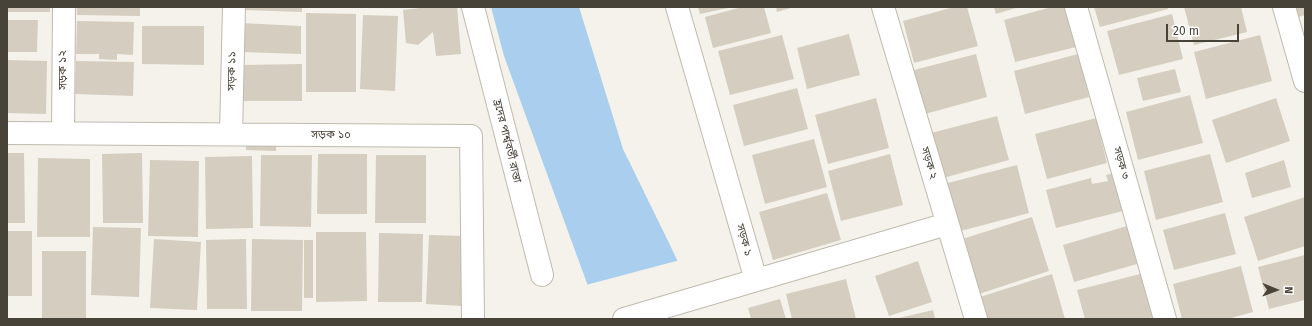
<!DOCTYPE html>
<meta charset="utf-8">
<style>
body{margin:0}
#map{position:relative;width:1312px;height:326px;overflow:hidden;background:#f4f2ea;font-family:"Fira Sans",sans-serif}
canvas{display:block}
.frame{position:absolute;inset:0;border:8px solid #484338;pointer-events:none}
.north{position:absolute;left:1256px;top:270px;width:40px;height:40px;-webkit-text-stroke:3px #fff;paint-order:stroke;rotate:91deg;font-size:11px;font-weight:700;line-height:16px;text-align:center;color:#484338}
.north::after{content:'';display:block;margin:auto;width:14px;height:18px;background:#484338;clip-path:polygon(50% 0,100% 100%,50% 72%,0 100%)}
.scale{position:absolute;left:1166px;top:24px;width:73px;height:18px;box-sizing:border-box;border:2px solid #484338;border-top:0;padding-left:5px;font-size:12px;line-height:14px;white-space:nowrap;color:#484338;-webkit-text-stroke:3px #fff;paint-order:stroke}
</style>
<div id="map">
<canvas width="1312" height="326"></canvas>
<div class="frame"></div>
<div class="north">N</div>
<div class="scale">20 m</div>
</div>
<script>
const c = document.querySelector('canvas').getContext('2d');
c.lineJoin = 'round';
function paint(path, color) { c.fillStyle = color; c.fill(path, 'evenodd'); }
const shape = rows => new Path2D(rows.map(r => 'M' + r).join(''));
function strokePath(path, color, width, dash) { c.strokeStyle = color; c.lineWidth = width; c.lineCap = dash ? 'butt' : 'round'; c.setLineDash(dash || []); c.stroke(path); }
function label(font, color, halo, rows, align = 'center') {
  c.font = font + ' "Fira Sans","Noto Sans Bengali",sans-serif'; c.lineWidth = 3; c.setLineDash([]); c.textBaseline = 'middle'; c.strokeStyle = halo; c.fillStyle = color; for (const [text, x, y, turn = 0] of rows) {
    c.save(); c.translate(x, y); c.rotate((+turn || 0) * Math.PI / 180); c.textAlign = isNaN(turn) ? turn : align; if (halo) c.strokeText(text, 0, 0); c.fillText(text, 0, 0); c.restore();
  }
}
const water = shape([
 [491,7,579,7,623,149,670,245,705,319,600,319,504,56]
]);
const pier = shape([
 [680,260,707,319,598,319,586,285]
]);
const building = shape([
 [7,7,50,7,50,12,7,12],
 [77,7,140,7,140,16,77,15],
 [243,7,302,7,302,12,243,10],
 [428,7,457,7,461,54,436,56,433,32,418,45,406,43,403,10],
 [698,7,727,7,728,8,700,14],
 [742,7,764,7,771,33,713,48,705,17],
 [776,7,794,7,777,12],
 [954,7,967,7,978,46,914,63,903,21],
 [994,7,1019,7,996,14],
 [1052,7,1065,7,1076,47,1015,62,1004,20],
 [1094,7,1168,7,1168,9,1100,27],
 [1184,7,1241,7,1247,32,1194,45],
 [1295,7,1305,7,1305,15,1298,17],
 [306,13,356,14,356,92,306,92],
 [1172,14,1183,59,1119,75,1107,31],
 [363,15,398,16,395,91,360,89],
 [7,20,38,20,37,52,7,52],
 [77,21,134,22,133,55,117,54,117,60,99,59,99,54,76,54],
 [241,23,301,26,301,54,241,52],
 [142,26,204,26,204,65,142,64],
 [849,34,860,75,807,89,797,48],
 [782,35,794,79,730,95,718,51],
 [1260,35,1272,81,1206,99,1194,52],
 [976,54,987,97,925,114,914,70],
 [1078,54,1089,97,1025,114,1014,71],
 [7,60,47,61,46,114,7,113],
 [76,61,134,62,133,96,75,94],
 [302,64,302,101,241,101,240,65],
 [1175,69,1181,92,1143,101,1137,78],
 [797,88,808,129,744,146,733,105],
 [1190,95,1203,143,1138,160,1126,112],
 [876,98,889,148,828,164,815,115],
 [1276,98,1290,141,1226,163,1212,120],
 [997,116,1009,160,943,178,931,133],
 [1096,118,1107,163,1047,179,1035,134],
 [246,133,277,134,276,151,246,150],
 [814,139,827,187,765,204,752,155],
 [7,153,24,153,25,223,7,223],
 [142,153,143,223,103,223,102,154],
 [318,154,367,154,367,214,317,214],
 [890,154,903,205,841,221,828,171],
 [1210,154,1223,202,1156,220,1144,171],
 [261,155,312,155,311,227,260,226],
 [376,155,426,155,426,223,375,223],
 [252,156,253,228,206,229,205,157],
 [38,158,90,159,90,237,37,237],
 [150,160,199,161,198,237,148,236],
 [1284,160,1291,187,1252,198,1245,173],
 [1017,165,1029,213,957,232,944,184],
 [1113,173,1123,211,1056,228,1046,190,1091,178,1092,184,1108,181,1106,175],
 [827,193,841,240,773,260,759,212],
 [1305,197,1305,246,1258,261,1244,217],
 [1225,213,1236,254,1174,270,1163,230],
 [1032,217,1049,271,976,295,959,240],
 [1127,226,1137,264,1074,282,1063,245],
 [93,227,141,228,139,297,91,295],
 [7,231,32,231,32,296,7,296],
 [316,232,366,232,367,301,316,302],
 [379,233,423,234,422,302,378,302],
 [429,235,465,236,462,306,426,304],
 [154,239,201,242,197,310,150,308],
 [246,239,247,309,207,309,206,240],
 [252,239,303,240,302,311,251,311],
 [304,240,313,240,313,298,304,298],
 [42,251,86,251,86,319,42,319],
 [1305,255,1305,300,1269,309,1258,267],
 [918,261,932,302,889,316,875,276],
 [1241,266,1253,312,1227,319,1182,319,1173,284],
 [1144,273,1156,319,1085,319,1077,290],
 [1052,274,1065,319,986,319,980,297],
 [846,279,856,319,792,319,786,294],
 [780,299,786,319,751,319,748,308],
 [933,310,935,319,899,319,899,318]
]);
const street = shape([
 [473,7,542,275],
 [677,7,756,280],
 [883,7,976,319],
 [1076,7,1165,319],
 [1284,7,1305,81],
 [7,133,471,136,473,319],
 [63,133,64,7],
 [231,134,234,7],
 [624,319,947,224]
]);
const streetNames = [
 ["সড়ক ১২",63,70,-90],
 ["সড়ক ১১",232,71,-89],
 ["সড়ক ১০",331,135],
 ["হ্রদের পার্শ্ববর্তী রাস্তা",507,141,76],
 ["সড়ক ২",929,163,73],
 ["সড়ক ৩",1121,163,74],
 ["সড়ক ১",744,240,74]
];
paint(water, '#aaceed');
paint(pier, '#f4f2ea');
paint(building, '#d5cec0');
strokePath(street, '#bfbaad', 24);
strokePath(street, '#fff', 22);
label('11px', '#484338', '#fff', streetNames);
</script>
